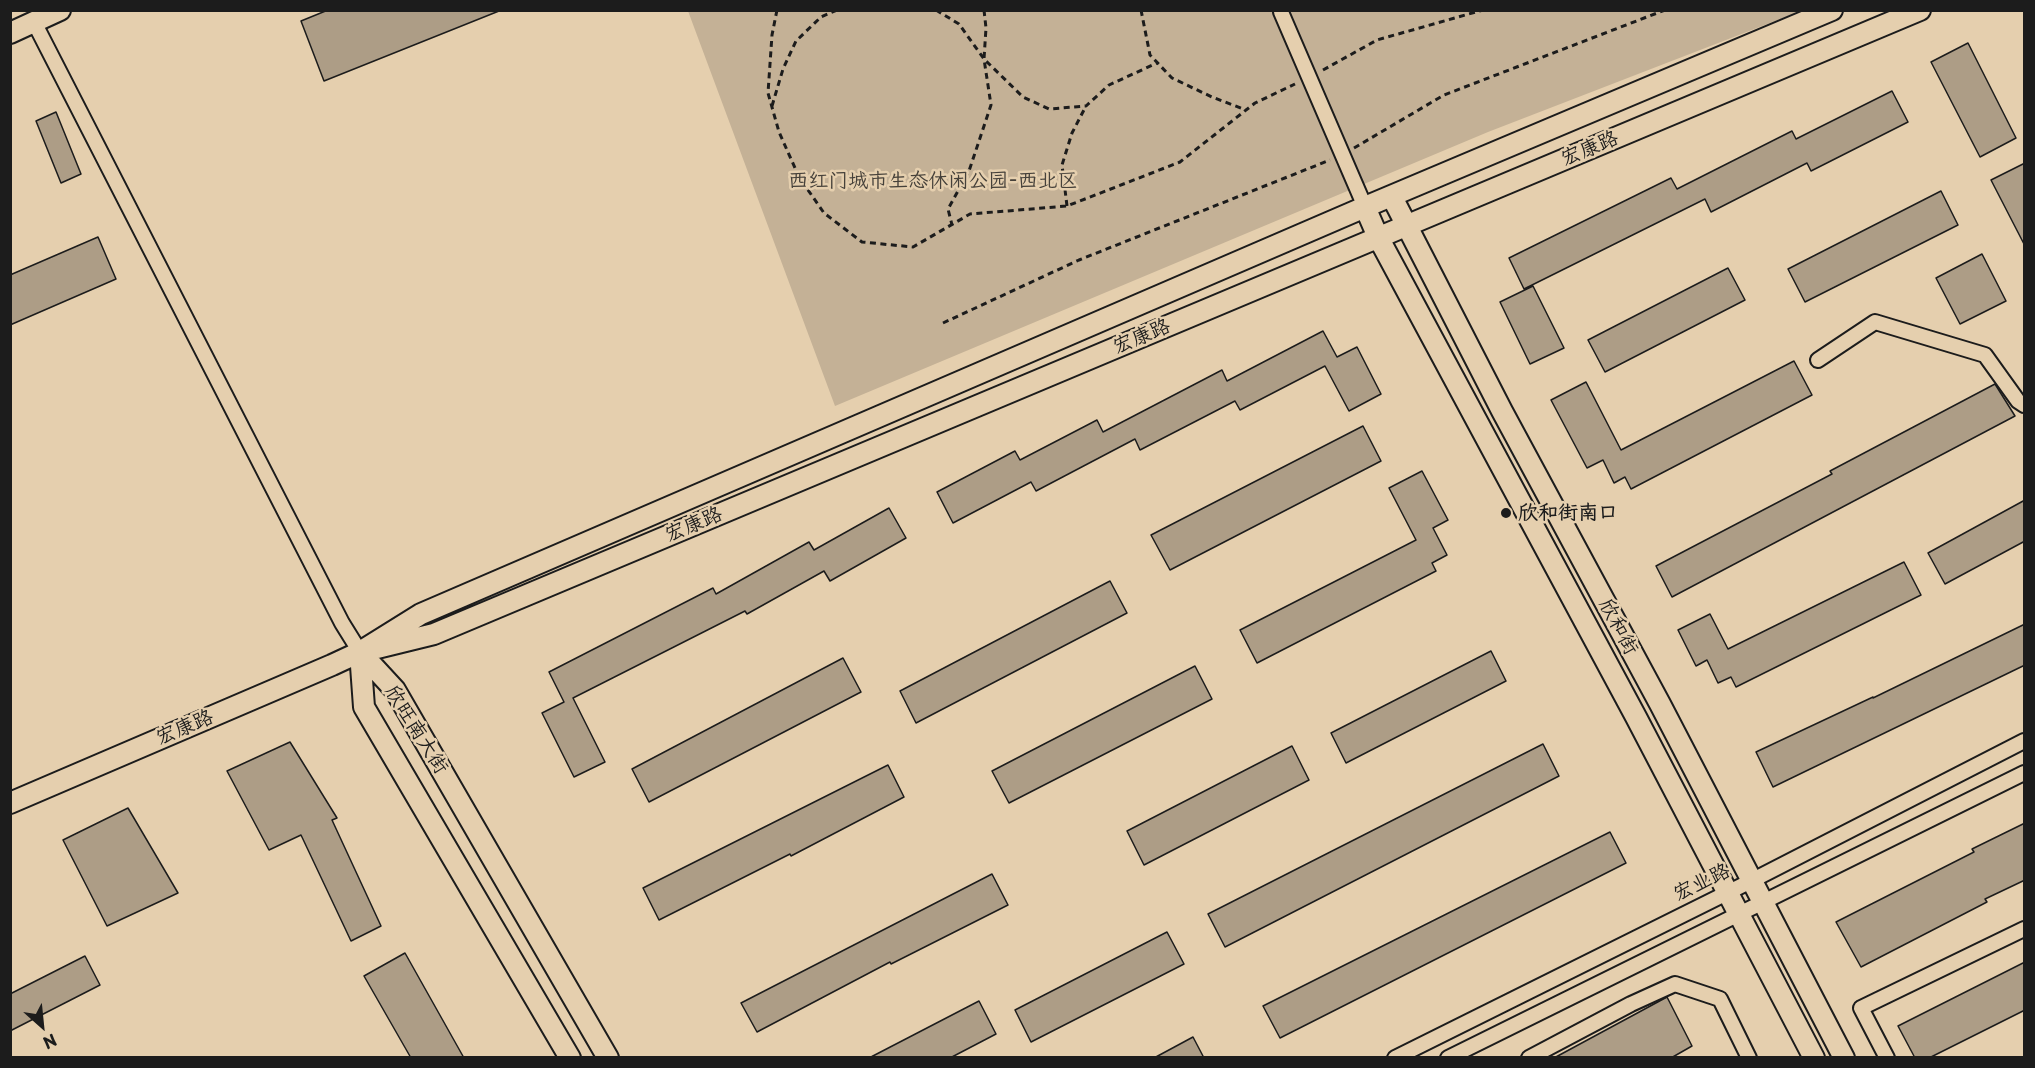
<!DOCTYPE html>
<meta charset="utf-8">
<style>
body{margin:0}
#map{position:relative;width:2035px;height:1068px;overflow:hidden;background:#e5cfae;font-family:"Playpen Sans",sans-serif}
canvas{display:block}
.frame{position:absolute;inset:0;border:12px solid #1c1c1c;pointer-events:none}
.north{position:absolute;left:12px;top:996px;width:60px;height:60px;-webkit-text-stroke:4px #e5cfae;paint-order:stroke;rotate:153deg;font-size:16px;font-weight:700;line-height:24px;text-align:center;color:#1c1c1c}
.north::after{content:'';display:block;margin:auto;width:21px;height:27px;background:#1c1c1c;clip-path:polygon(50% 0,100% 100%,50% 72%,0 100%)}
</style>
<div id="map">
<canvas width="2035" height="1068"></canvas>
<div class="frame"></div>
<div class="north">N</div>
</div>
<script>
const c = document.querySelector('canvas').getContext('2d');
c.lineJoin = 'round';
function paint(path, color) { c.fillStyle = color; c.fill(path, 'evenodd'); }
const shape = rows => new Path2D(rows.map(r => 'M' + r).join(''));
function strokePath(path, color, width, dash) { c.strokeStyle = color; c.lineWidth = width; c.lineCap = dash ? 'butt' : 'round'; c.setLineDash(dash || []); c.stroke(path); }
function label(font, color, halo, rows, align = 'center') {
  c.font = font + ' "Playpen Sans","LXGW WenKai TC",sans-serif'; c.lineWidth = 5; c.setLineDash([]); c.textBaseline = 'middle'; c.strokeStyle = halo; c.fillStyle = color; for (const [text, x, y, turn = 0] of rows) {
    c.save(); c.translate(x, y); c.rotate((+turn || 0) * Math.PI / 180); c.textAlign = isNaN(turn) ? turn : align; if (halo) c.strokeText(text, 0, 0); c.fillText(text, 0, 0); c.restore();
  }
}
const green = shape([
 [688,11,1801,11,1488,132,835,406]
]);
const building = shape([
 [328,10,499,10,499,11,324,81,301,21,328,10],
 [1968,43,2016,138,1980,157,1931,62,1968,43],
 [1892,91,1908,122,1811,171,1807,163,1711,212,1705,199,1524,289,1509,258,1671,178,1677,189,1792,131,1796,139,1892,91],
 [56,112,81,174,61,183,36,121,56,112],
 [2025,163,2025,246,1991,180,2025,163],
 [1941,191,1958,225,1805,302,1788,269,1941,191],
 [98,237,116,279,10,325,10,275,98,237],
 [1982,254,2006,301,1960,324,1936,278,1982,254],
 [1728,268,1745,300,1605,372,1588,340,1728,268],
 [1533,286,1564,348,1530,364,1500,302,1533,286],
 [1323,331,1337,357,1357,347,1381,394,1349,411,1325,366,1240,410,1235,401,1140,450,1135,439,1036,491,1031,482,953,523,937,492,1015,451,1020,460,1097,420,1103,432,1222,370,1227,381,1323,331],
 [1794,361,1812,395,1631,489,1625,477,1614,483,1603,460,1587,468,1551,400,1586,382,1621,450,1794,361],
 [1995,384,2015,416,1672,597,1656,566,1832,474,1830,471,1995,384],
 [1363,426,1381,461,1170,570,1151,535,1363,426],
 [1422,471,1448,520,1433,528,1447,555,1432,563,1436,571,1257,663,1240,630,1416,540,1389,488,1422,471],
 [2025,500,2025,541,1945,584,1928,553,2025,500],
 [889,508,906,538,830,581,824,571,747,614,745,611,573,698,605,762,574,777,542,713,564,702,549,672,713,588,716,594,809,542,814,550,889,508],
 [1904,562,1921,595,1736,687,1731,677,1718,683,1707,660,1696,666,1678,630,1710,614,1728,649,1904,562],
 [1110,581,1127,613,916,723,900,691,1110,581],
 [2025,624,2025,665,1773,787,1756,752,1873,697,1873,698,2025,624],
 [1491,651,1506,681,1346,763,1331,733,1491,651],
 [843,658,861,692,649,802,632,769,843,658],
 [1195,666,1212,699,1009,803,992,771,1195,666],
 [290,742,337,818,332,820,381,926,351,941,301,835,269,850,227,771,290,742],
 [1543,744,1559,776,1225,947,1208,914,1543,744],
 [1292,746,1309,780,1144,865,1127,831,1292,746],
 [888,765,904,797,791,856,790,854,659,920,643,888,888,765],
 [128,808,178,893,107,926,63,840,128,808],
 [2025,823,2025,880,1985,899,1987,902,1861,967,1836,922,1974,852,1972,849,2025,823],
 [1610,832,1626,863,1280,1038,1263,1006,1610,832],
 [992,874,1008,905,891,964,890,962,757,1032,741,1003,992,874],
 [1167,932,1184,964,1031,1042,1015,1010,1167,932],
 [405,953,464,1058,411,1058,364,976,405,953],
 [85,956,100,985,10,1031,10,994,85,956],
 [2025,962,2025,1010,1929,1058,1915,1058,1898,1026,2025,962],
 [1667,997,1692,1046,1671,1058,1554,1058,1667,997],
 [979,1001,996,1034,950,1058,869,1058,979,1001],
 [1193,1037,1204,1058,1154,1058,1193,1037]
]);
const path = shape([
 [777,10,772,35,768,93,779,132,799,177,824,213,862,242,913,247,970,214,1067,206,1180,162,1255,103,1295,84],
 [936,10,959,24,984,59,991,105,969,171,948,209,952,225],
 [984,10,986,28,984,59,1023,97,1049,109,1086,106,1109,85,1157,63],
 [1141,10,1150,55,1172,78,1212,97,1246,110],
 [1323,70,1377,40,1483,10],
 [772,106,783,69,796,41,821,17,837,10],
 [1354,148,1444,95,1665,10],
 [1067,206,1062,165,1072,133,1086,106],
 [943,323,1079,260,1330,160]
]);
const street = shape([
 [1281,12,1365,207],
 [34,22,342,623,360,652],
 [1818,360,1875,322,1985,355,2018,401,2024,405],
 [1395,1058,1751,881,2024,741],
 [1448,1058,2024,773],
 [1529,1058,1631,1004,1675,984,1720,999,1749,1058],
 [1887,1058,1861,1008,2024,929]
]);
const secondary = shape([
 [10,33,60,10],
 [1392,197,1502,411,1660,704,1844,1058],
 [1365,207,1378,237,1636,717,1814,1058],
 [377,648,434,634,1920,10],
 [10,803,332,665,360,652,421,614,1365,207,1832,10],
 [570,1058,364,707,360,652,395,690,608,1058]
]);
const markers = [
 [1506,513,6,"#1c1c1c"]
];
const streetNames = [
 ["宏康路",1590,149,-23],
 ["宏康路",1142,337,-23],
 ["宏康路",694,525,-23],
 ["欣和街",1618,627,62],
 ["宏康路",185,728,-23],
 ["欣旺南大街",416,730,58],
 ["宏业路",1702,883,-26]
];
const parkNames = [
 ["西红门城市生态休闲公园-西北区",933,181]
];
const poiNames = [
 ["欣和街南口",1518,513]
];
paint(green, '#c4b196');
paint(building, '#ad9d86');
strokePath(building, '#1c1c1c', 1.5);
strokePath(street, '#1c1c1c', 18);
strokePath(secondary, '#1c1c1c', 24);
strokePath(path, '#1c1c1c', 3, [6, 4.5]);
strokePath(street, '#e5cfae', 14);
strokePath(secondary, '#e5cfae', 20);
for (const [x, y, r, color] of markers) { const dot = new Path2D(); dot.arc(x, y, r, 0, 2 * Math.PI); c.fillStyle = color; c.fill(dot); strokePath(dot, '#e5cfae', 2); }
label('20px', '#1c1c1c', '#e5cfae', streetNames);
label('20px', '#46413a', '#e5cfae', parkNames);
label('bold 20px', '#1c1c1c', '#e5cfae', poiNames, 'left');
</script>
